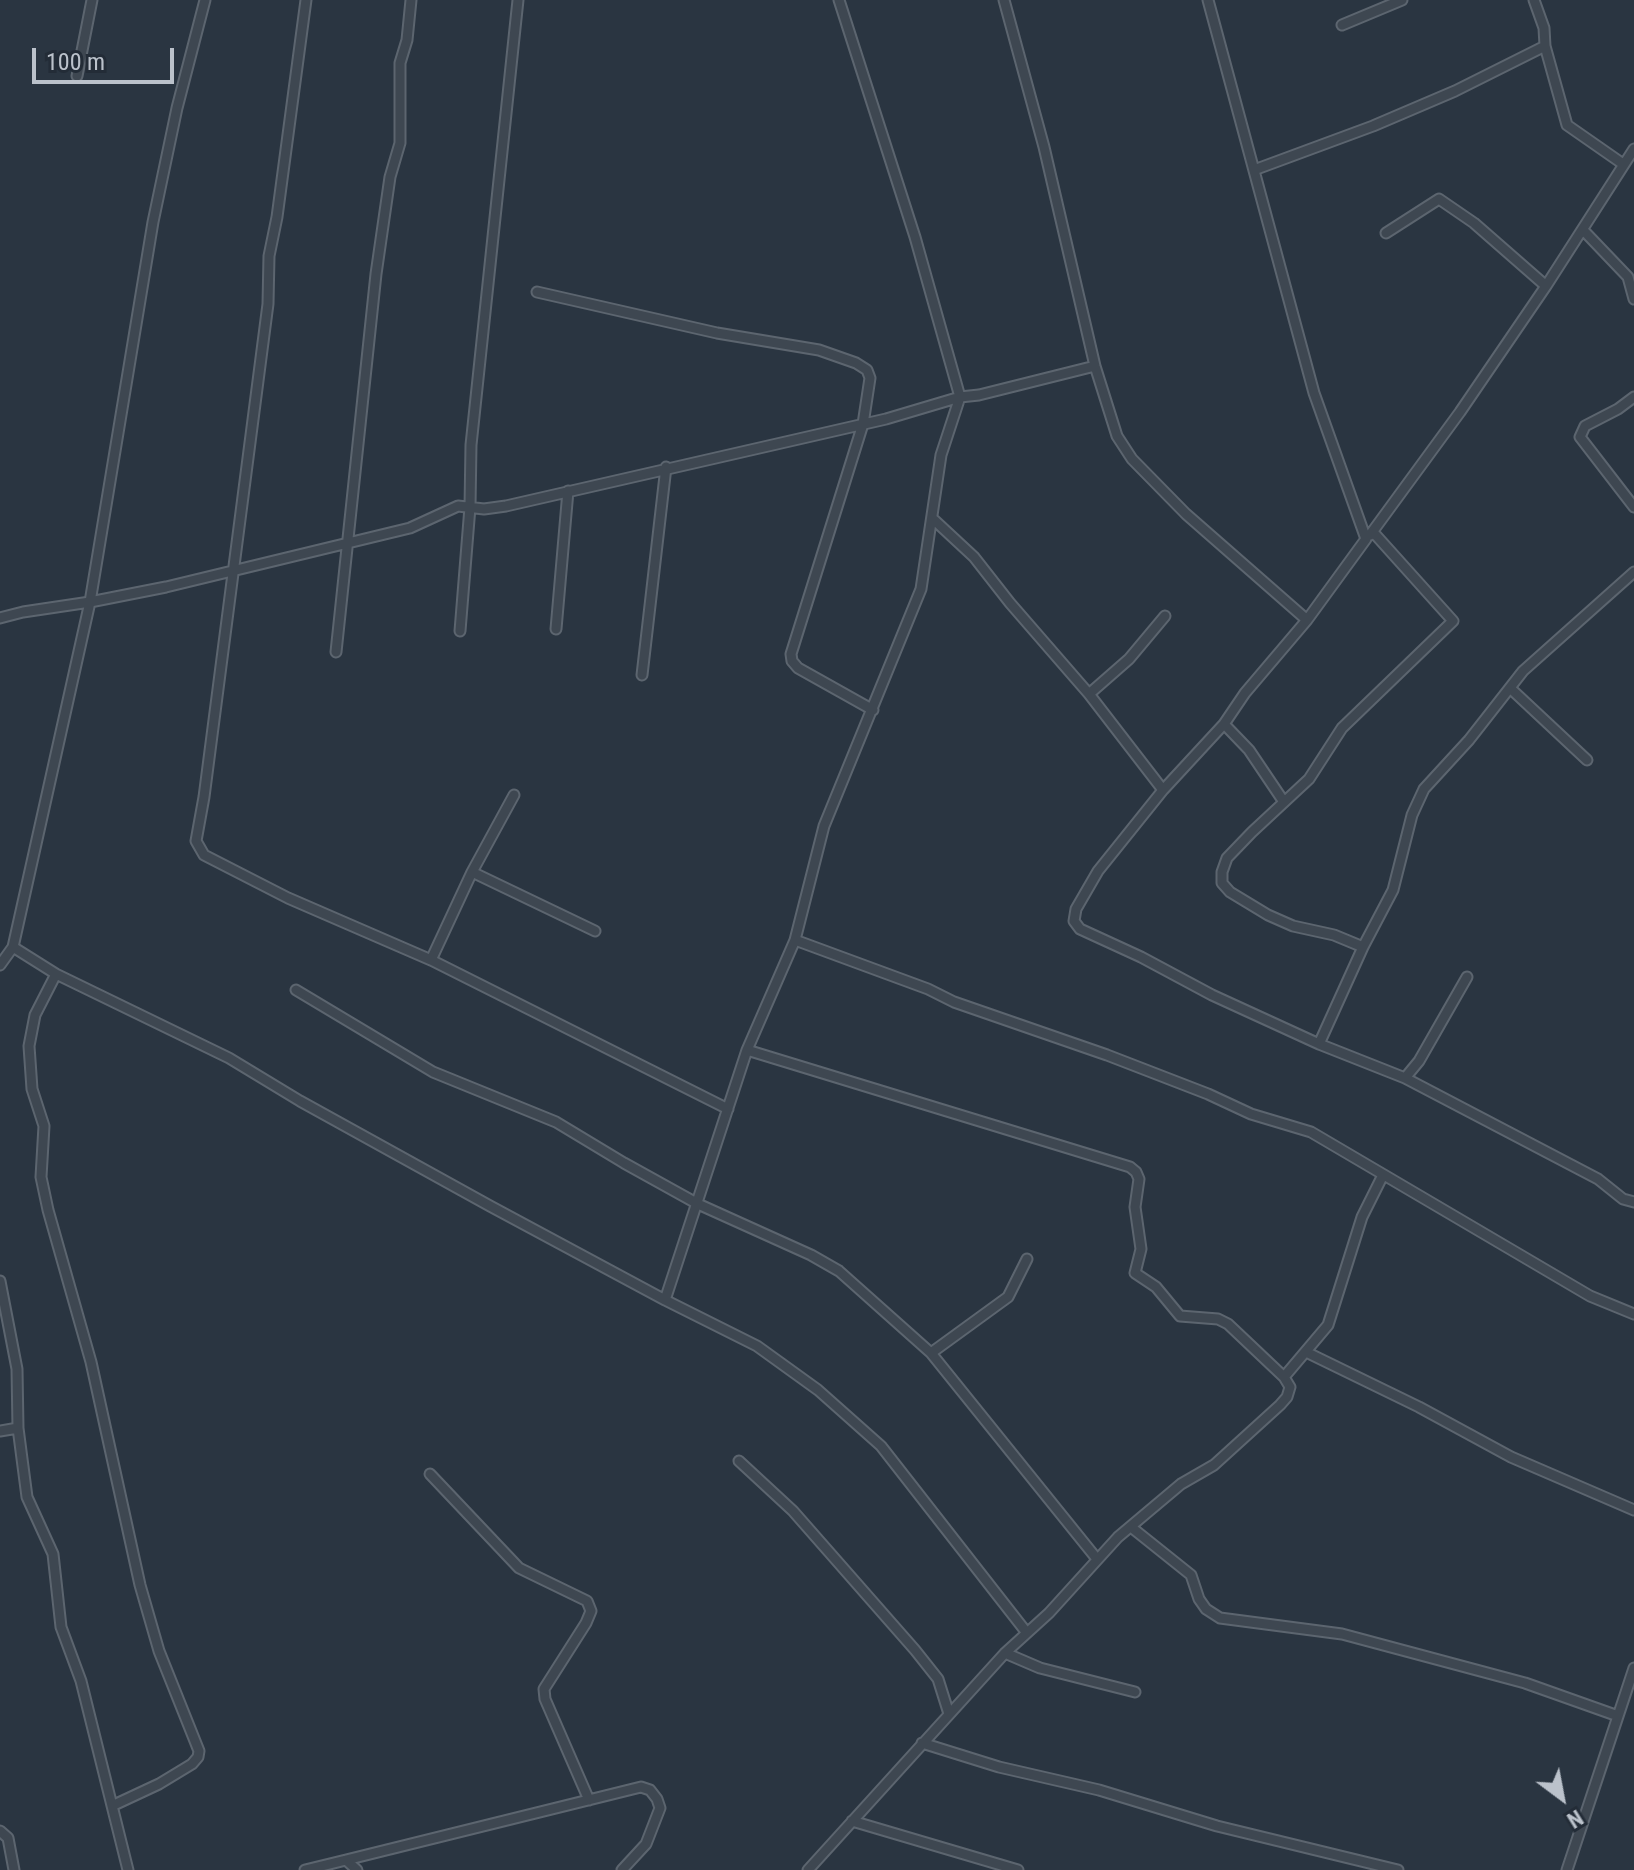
<!DOCTYPE html>
<style>
body{margin:0}
#map{position:relative;width:1634px;height:1870px;overflow:hidden;background:#2a3541;font-family:"Roboto Condensed",sans-serif}
canvas{display:block}
.north{position:absolute;left:1522px;top:1758px;width:80px;height:80px;-webkit-text-stroke:6px #232c37;paint-order:stroke;rotate:148deg;font-size:22px;font-weight:700;line-height:32px;text-align:center;color:#bbc2cb}
.north::after{content:'';display:block;margin:auto;width:28px;height:36px;background:#bbc2cb;clip-path:polygon(50% 0,100% 100%,50% 72%,0 100%)}
.scale{position:absolute;left:32px;top:48px;width:142px;height:36px;box-sizing:border-box;border:4px solid #bbc2cb;border-top:0;padding-left:10px;font-size:24px;line-height:28px;white-space:nowrap;color:#bbc2cb;-webkit-text-stroke:6px #232c37;paint-order:stroke}
</style>
<div id="map">
<canvas width="1634" height="1870"></canvas>
<div class="north">N</div>
<div class="scale">100 m</div>
</div>
<script>
const c = document.querySelector('canvas').getContext('2d');
c.lineJoin = 'round';
const shape = rows => new Path2D(rows.map(r => 'M' + r).join(''));
function strokePath(path, color, width, dash) { c.strokeStyle = color; c.lineWidth = width; c.lineCap = dash ? 'butt' : 'round'; c.setLineDash(dash || []); c.stroke(path); }
const minor = shape([
 [306,0,277,217,269,256,268,304,204,797,196,841,204,855,288,898,431,960,728,1109],
 [1004,0,1044,147,1095,366,1117,436,1132,459,1186,514,1307,620],
 [1208,0,1314,393,1366,539,1307,620,1245,693,1224,724,1163,790,1098,871,1076,909,1074,921,1080,929,1141,957,1212,995,1319,1044,1405,1078,1598,1179,1623,1199,1634,1202],
 [1534,0,1544,28,1545,46],
 [1342,25,1402,0],
 [77,76,92,0],
 [1254,170,1373,126,1455,91,1545,46,1567,125,1623,164],
 [1584,231,1628,277,1634,299],
 [1386,233,1439,199,1474,223,1546,286],
 [537,292,717,333,819,350,856,363,867,370,870,378,863,424,791,654,792,661,798,668,873,710],
 [1634,397,1618,409,1585,426,1580,437,1634,507],
 [932,518,974,557,1010,603,1089,694,1163,790],
 [1370,535,1460,412,1546,286,1634,149],
 [0,618,23,612,90,602,166,587,410,528,458,506,484,509,506,506,886,419,960,397,979,395,1095,366],
 [556,629,568,491],
 [460,631,470,507,471,445,518,0],
 [336,652,376,274,390,177,400,143,400,63,407,40,411,0],
 [642,675,666,467],
 [1510,688,1587,760],
 [1089,694,1129,659,1165,616],
 [1224,724,1249,750,1284,802],
 [472,872,595,931],
 [795,940,928,989,954,1002,1107,1055,1208,1094,1251,1114,1311,1132,1590,1296,1634,1314],
 [13,947,56,974,229,1058,300,1101,490,1206,665,1300,757,1346,818,1390,881,1446,1027,1633],
 [1363,947,1334,935,1293,926,1268,915,1230,892,1222,883,1222,872,1227,858,1252,832,1309,779,1342,728,1453,621,1373,532],
 [431,960,472,872,514,795],
 [0,965,13,947,90,602,153,222,177,108,205,0],
 [56,974,35,1015,29,1046,32,1089,44,1126,41,1177,48,1210,91,1362,140,1585,159,1651,199,1751,198,1757,192,1764,159,1784,114,1805],
 [296,990,433,1072,556,1122,624,1163,698,1204,811,1255,839,1271,931,1353,1097,1559],
 [1319,1044,1363,947,1393,890,1412,815,1424,789,1469,740,1523,671,1634,572],
 [747,1050,1130,1167,1136,1172,1139,1179,1135,1207,1141,1249,1135,1273,1156,1287,1180,1316,1218,1319,1228,1324,1284,1377,1290,1387,1287,1397,1280,1405,1214,1465,1181,1484,1118,1537,1049,1613,1005,1653,808,1870],
 [1405,1078,1419,1061,1467,977],
 [0,1281,17,1369,18,1428,27,1497,53,1554,61,1627,81,1681,128,1870],
 [665,1300,747,1050,795,940,824,826,921,589,941,455,960,397,915,237,839,0],
 [1306,1352,1419,1407,1511,1457,1634,1510],
 [931,1353,1008,1297,1027,1259],
 [1284,1377,1328,1325,1362,1217,1383,1175],
 [0,1431,18,1428],
 [739,1461,793,1511,915,1650,938,1679,949,1714],
 [430,1474,519,1568,587,1601,591,1611,586,1623,544,1689,545,1699,589,1800],
 [1131,1527,1191,1575,1199,1599,1206,1609,1220,1618,1342,1634,1525,1683,1618,1716],
 [1005,1653,1040,1668,1135,1692],
 [922,1743,999,1767,1099,1790,1217,1826,1398,1870],
 [852,1821,1018,1870],
 [0,1831,8,1838,14,1870],
 [346,1860,641,1787,650,1790,657,1799,660,1808,646,1844,622,1870],
 [305,1870,346,1860,357,1870],
 [1567,1870,1634,1668]
]);
strokePath(minor, '#5c656f', 13);
strokePath(minor, '#3e4751', 9);
</script>
